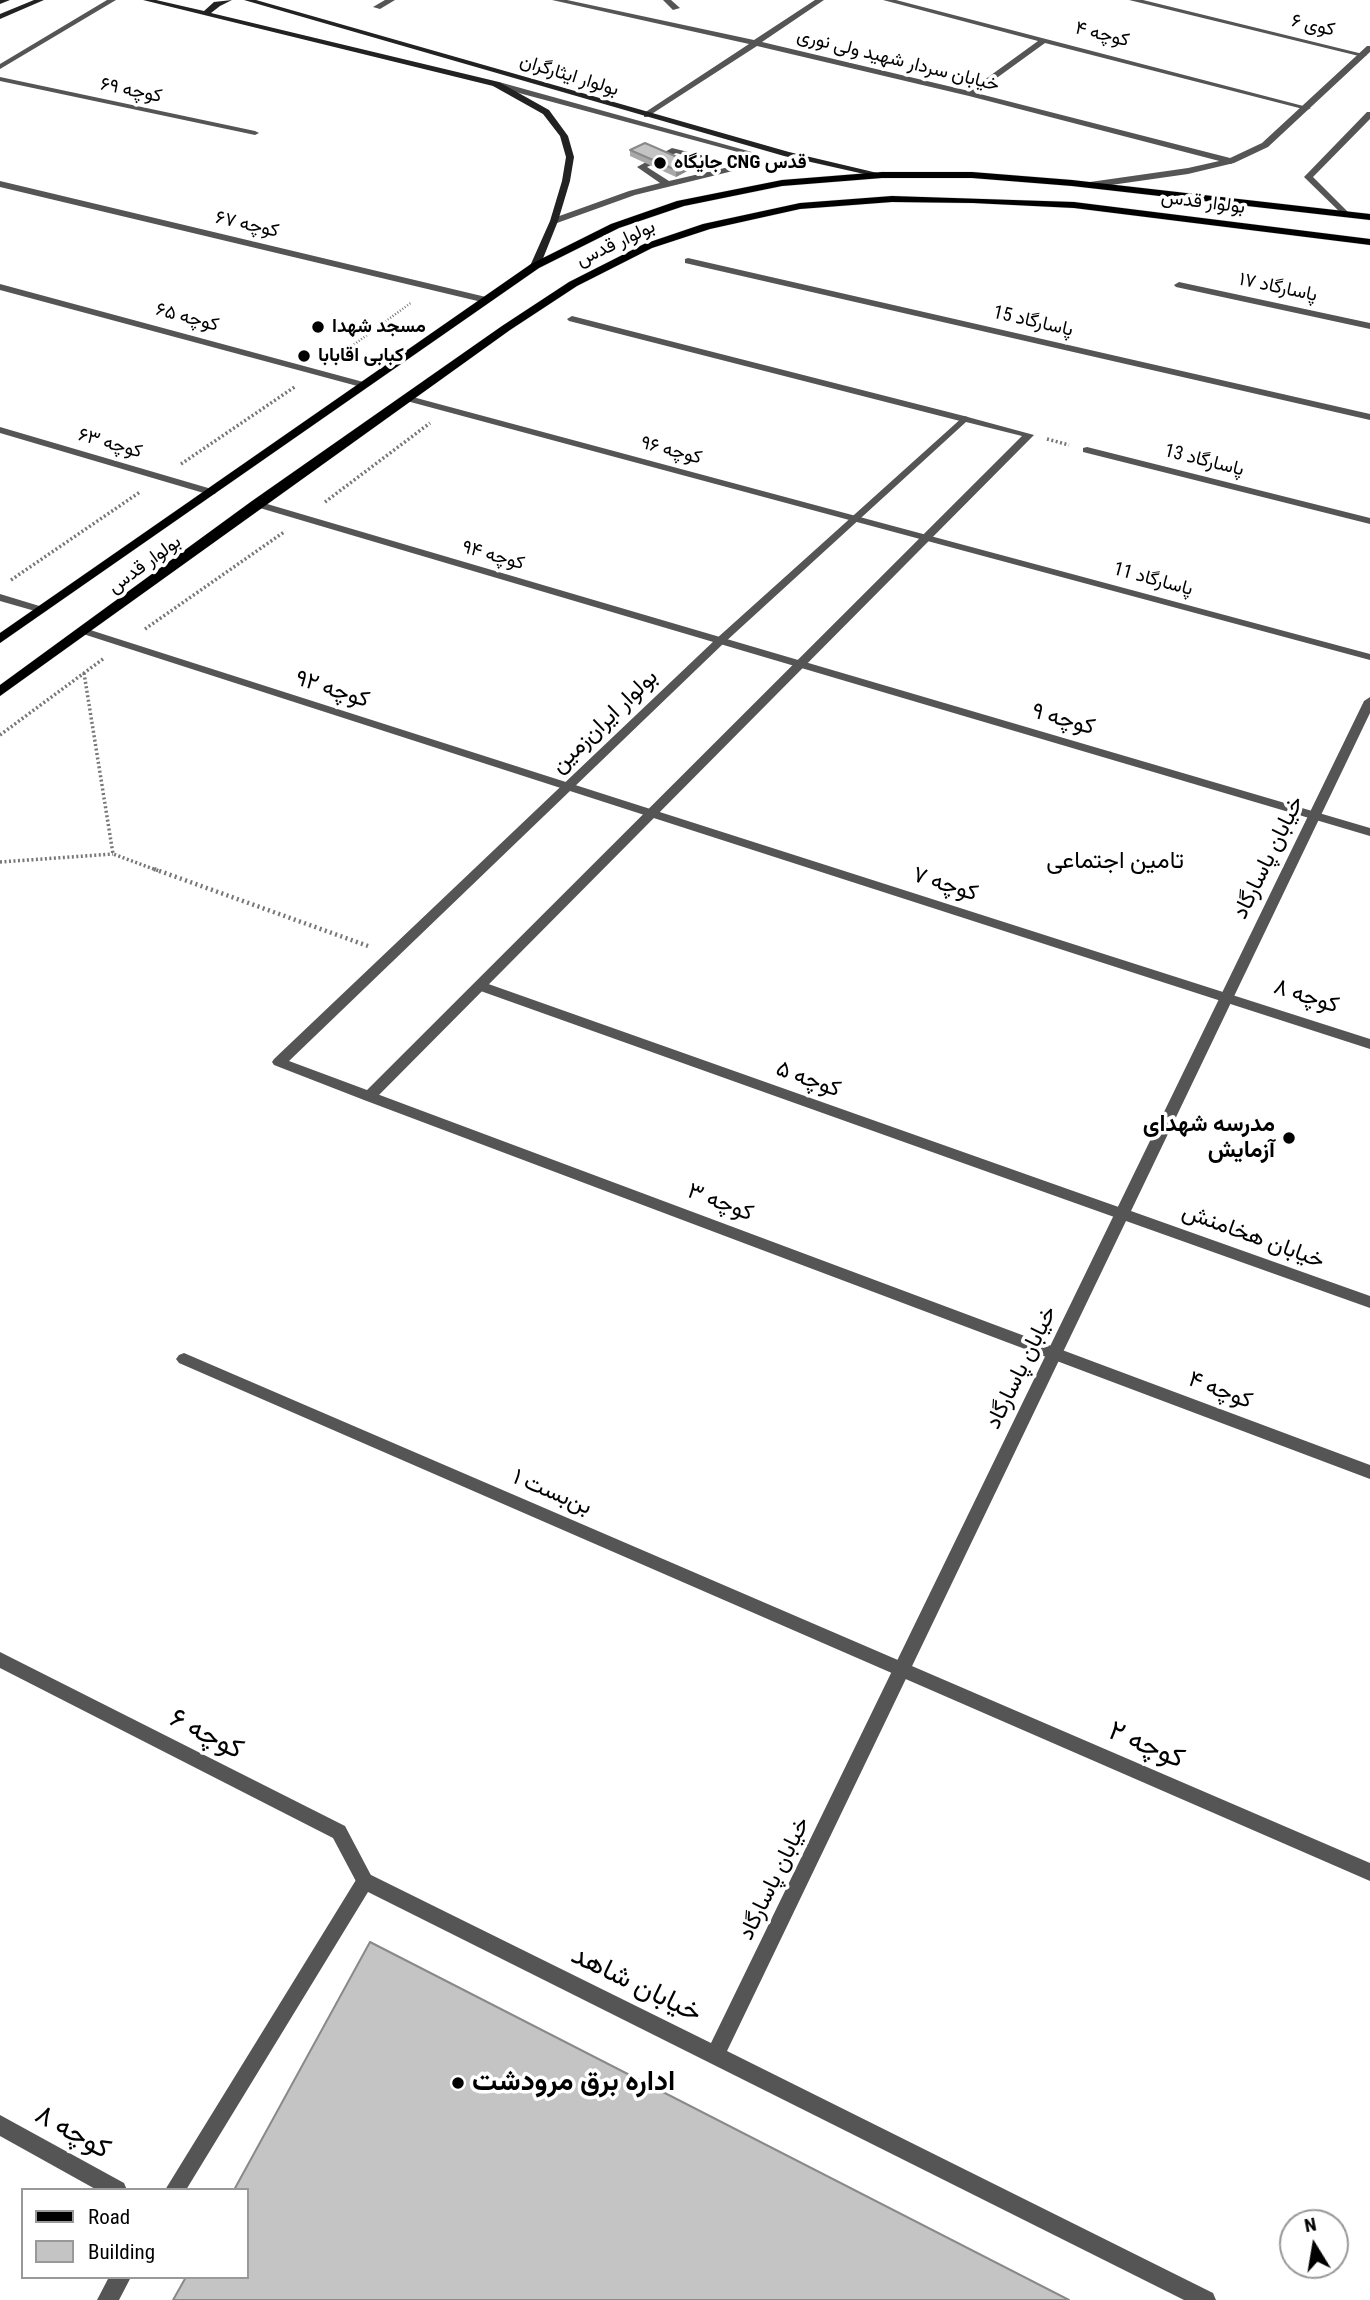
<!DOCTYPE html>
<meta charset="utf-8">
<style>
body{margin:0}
#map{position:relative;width:1370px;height:2300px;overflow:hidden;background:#fff;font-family:"Roboto Condensed",sans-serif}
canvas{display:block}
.legend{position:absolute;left:21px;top:2188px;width:228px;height:91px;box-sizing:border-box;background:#fff;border:2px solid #999;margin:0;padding:9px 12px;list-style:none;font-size:21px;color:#000}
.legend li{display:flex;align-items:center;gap:14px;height:35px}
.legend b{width:35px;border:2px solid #999}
.north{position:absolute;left:1279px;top:2209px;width:70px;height:70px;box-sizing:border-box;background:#fff;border:2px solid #999;border-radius:50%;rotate:349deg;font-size:19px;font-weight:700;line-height:28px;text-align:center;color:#000}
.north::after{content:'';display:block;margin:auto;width:24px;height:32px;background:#000;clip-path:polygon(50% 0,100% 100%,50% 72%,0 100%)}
</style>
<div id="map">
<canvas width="1370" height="2300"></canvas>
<ul class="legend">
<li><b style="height:9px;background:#000"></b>Road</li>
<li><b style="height:19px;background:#c4c4c4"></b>Building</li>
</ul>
<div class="north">N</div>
</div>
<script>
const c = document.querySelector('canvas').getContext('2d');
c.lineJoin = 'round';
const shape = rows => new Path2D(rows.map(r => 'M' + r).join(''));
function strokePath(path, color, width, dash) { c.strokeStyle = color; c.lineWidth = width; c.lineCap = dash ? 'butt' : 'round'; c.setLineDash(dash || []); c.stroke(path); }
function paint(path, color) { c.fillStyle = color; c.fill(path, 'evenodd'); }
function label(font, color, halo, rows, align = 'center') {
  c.font = font + ' "Roboto Condensed",Vazirmatn,sans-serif'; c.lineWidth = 7; c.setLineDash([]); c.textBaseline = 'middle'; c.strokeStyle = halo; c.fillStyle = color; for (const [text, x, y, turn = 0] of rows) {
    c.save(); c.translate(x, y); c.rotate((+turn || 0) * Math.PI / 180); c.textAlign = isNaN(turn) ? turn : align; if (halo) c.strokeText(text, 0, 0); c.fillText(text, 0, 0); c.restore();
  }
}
const pathFar2 = shape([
 [337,357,412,302]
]);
const pathFar1 = shape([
 [1047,439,1069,445],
 [181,464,296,386],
 [325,502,430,423],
 [11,580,140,492],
 [145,629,284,532],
 [84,673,113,854,159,871],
 [0,735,103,659],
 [0,862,113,854]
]);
const path = shape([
 [154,869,368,946]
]);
const service = shape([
 [493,82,499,82,759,154,741,169,635,195,557,223,551,223,551,219,629,191,660,183,637,167,672,148,737,164,749,155,493,86,493,82],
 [676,153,729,167,669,181,647,167,676,153]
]);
const minor = shape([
 [107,0,116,0,0,69,0,64,107,0],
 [385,0,395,0,380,9,373,7,385,0],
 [552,0,567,0,754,40,815,0,824,0,762,42,969,91,1038,41,883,0,896,0,1311,108,1307,110,1045,43,976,93,1234,159,1235,161,1231,164,969,96,757,46,647,117,644,117,644,113,749,44,552,0],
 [663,0,671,0,680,8,673,10,663,0],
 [1129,0,1143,0,1367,55,1363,57,1129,0],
 [0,77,255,131,259,133,255,135,0,81,0,77],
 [0,181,486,297,491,300,486,303,0,187,0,181],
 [688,258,1370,414,1370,420,685,263,685,259,688,258],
 [1179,282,1370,323,1370,329,1176,287,1174,285,1179,282],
 [0,284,367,383,369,385,361,387,0,290,0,284],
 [572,316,968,417,969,419,964,422,569,321,567,319,572,316],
 [403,396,409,396,1370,654,1370,660,403,400,403,396],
 [0,427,215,490,216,492,215,494,207,494,0,433,0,427],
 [1087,447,1370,518,1370,524,1083,452,1083,448,1087,447],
 [257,501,1370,828,1370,836,253,506,252,504,257,501],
 [0,594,46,608,47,610,42,613,0,601,0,594],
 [84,628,1370,1039,1370,1049,80,633,78,631,84,628],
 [480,981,1127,1210,1129,1214,1127,1218,1117,1218,475,989,473,986,475,983,480,981],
 [369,1091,1370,1465,1370,1479,364,1100,362,1096,369,1091],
 [184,1353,1370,1863,1370,1881,179,1363,176,1359,179,1355,184,1353],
 [0,1652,345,1826,374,1881,371,1887,365,1890,359,1887,333,1838,0,1668,0,1652],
 [0,2115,124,2183,127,2190,97,2190,0,2136,0,2115]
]);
const tertiary = shape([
 [1367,46,1370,46,1370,52,1268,147,1234,163,1188,174,1090,188,1086,185,1090,182,1188,168,1228,159,1262,143,1367,46],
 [1367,112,1370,112,1370,119,1313,177,1348,212,1348,216,1345,217,1304,177,1367,112],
 [964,416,1034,435,374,1100,364,1100,274,1065,272,1062,274,1059,716,639,964,416],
 [966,422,1022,436,367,1090,289,1061,724,643,966,422],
 [1370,697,1370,713,1131,1211,1370,1296,1370,1308,1126,1221,727,2051,1213,2293,1216,2300,1184,2300,368,1892,186,2190,165,2190,359,1875,365,1872,711,2043,1364,701,1370,697],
 [109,2277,131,2277,119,2300,97,2300,109,2277]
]);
const secondary = shape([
 [0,0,10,0,0,4,0,0],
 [34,0,44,0,0,19,0,14,34,0],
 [143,0,156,0,204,11,214,2,232,0,220,6,211,13,499,82,549,110,568,136,574,157,570,181,558,221,540,266,535,269,530,266,550,221,562,181,566,157,560,136,543,114,493,86,143,0],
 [244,0,256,0,789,152,886,175,882,178,784,156,244,0]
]);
const primary = shape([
 [882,172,972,172,1072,180,1370,214,1370,220,1072,186,972,178,882,178,782,186,684,206,619,228,539,268,0,643,0,633,531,264,611,224,677,201,782,180,882,172],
 [892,196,1074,202,1370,239,1370,245,1074,208,973,203,892,202,800,209,710,229,652,248,577,286,510,330,0,696,0,685,252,501,502,326,569,282,644,244,703,224,800,203,892,196]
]);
const wall = shape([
 [630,150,691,169,676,177,630,156]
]);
const shadedWall = shape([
 [691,163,691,169,676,177,676,170]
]);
const building = shape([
 [645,143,691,163,676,170,630,150,645,143],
 [370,1942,1069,2300,173,2300,186,2277,247,2277,247,2190,234,2190,370,1942]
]);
const markers = [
 [660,163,7,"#000"],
 [318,327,7,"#000"],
 [304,356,7,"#000"],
 [1289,1138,7,"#000"],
 [458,2083,7,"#000"]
];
const farStreetnames = [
 ["کوی ۶",1313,26,13],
 ["کوچه ۴",1102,35,14],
 ["خیابان سردار شهید ولی نوری",898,61,14],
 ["بولوار ایثارگران",569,76,17],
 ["کوچه ۶۹",131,91,12],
 ["بولوار قدس",1203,203,7],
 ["کوچه ۶۷",247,225,13],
 ["بولوار قدس",616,244,-25],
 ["پاسارگاد ۱۷",1278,288,12],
 ["کوچه ۶۵",187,318,15],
 ["پاسارگاد 15",1033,322,13],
 ["کوچه ۶۳",110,444,16],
 ["کوچه ۹۶",671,451,15],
 ["پاسارگاد 13",1204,461,14],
 ["کوچه ۹۴",493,556,16],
 ["بولوار قدس",145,565,-36],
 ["پاسارگاد 11",1153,580,15]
];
const farPoinames = [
 ["جایگاه CNG قدس",674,163],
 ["مسجد شهدا",332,327],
 ["کبابی اقابابا",318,356]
];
const streetNames = [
 ["کوچه ۹۲",332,690,18],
 ["کوچه ۹",1063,720,16],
 ["بولوار ایران‌زمین",605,722,-44],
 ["خیابان پاسارگاد",1269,858,-64],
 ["کوچه ۷",945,885,18],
 ["کوچه ۸",1306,997,18],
 ["کوچه ۵",808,1080,20],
 ["کوچه ۳",720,1203,21],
 ["خیابان هخامنش",1253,1237,20],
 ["خیابان پاسارگاد",1022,1368,-64],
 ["کوچه ۴",1220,1391,21],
 ["بن‌بست ۱",552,1493,23],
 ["خیابان پاسارگاد",775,1879,-64]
];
const poiNames = [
 ["مدرسه شهدای",1275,1125],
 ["آزمایش",1275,1151]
];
const neighbourhoodNames = [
 ["تامین اجتماعی",1115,862]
];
const nearStreetnames = [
 ["کوچه ۶",206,1735,27],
 ["کوچه ۲",1146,1746,23],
 ["خیابان شاهد",636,1985,26],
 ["کوچه ۸",72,2133,29]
];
const nearPoinames = [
 ["اداره برق مرودشت",472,2083]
];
strokePath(primary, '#dbdbdb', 1);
strokePath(pathFar2, '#777', 2.5, [1, 2]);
strokePath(pathFar1, '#777', 3.5, [2, 2.5]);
strokePath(path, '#777', 4.5, [2, 3.5]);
paint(service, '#555');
paint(minor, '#555');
paint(tertiary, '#555');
paint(secondary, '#222');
paint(primary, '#000');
paint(wall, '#a9a9a9');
paint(shadedWall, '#898989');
paint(building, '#c4c4c4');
strokePath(building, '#898989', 2);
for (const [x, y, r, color] of markers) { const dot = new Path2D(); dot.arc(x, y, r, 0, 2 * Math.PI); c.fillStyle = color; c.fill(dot); strokePath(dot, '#fff', 2.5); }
label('19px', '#000', '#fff', farStreetnames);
label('bold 19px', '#000', '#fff', farPoinames, 'left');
label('23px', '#000', '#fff', streetNames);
label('bold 23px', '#000', '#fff', poiNames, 'right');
label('24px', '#000', '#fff', neighbourhoodNames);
label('28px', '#000', '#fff', nearStreetnames);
label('bold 28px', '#000', '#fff', nearPoinames, 'left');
</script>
